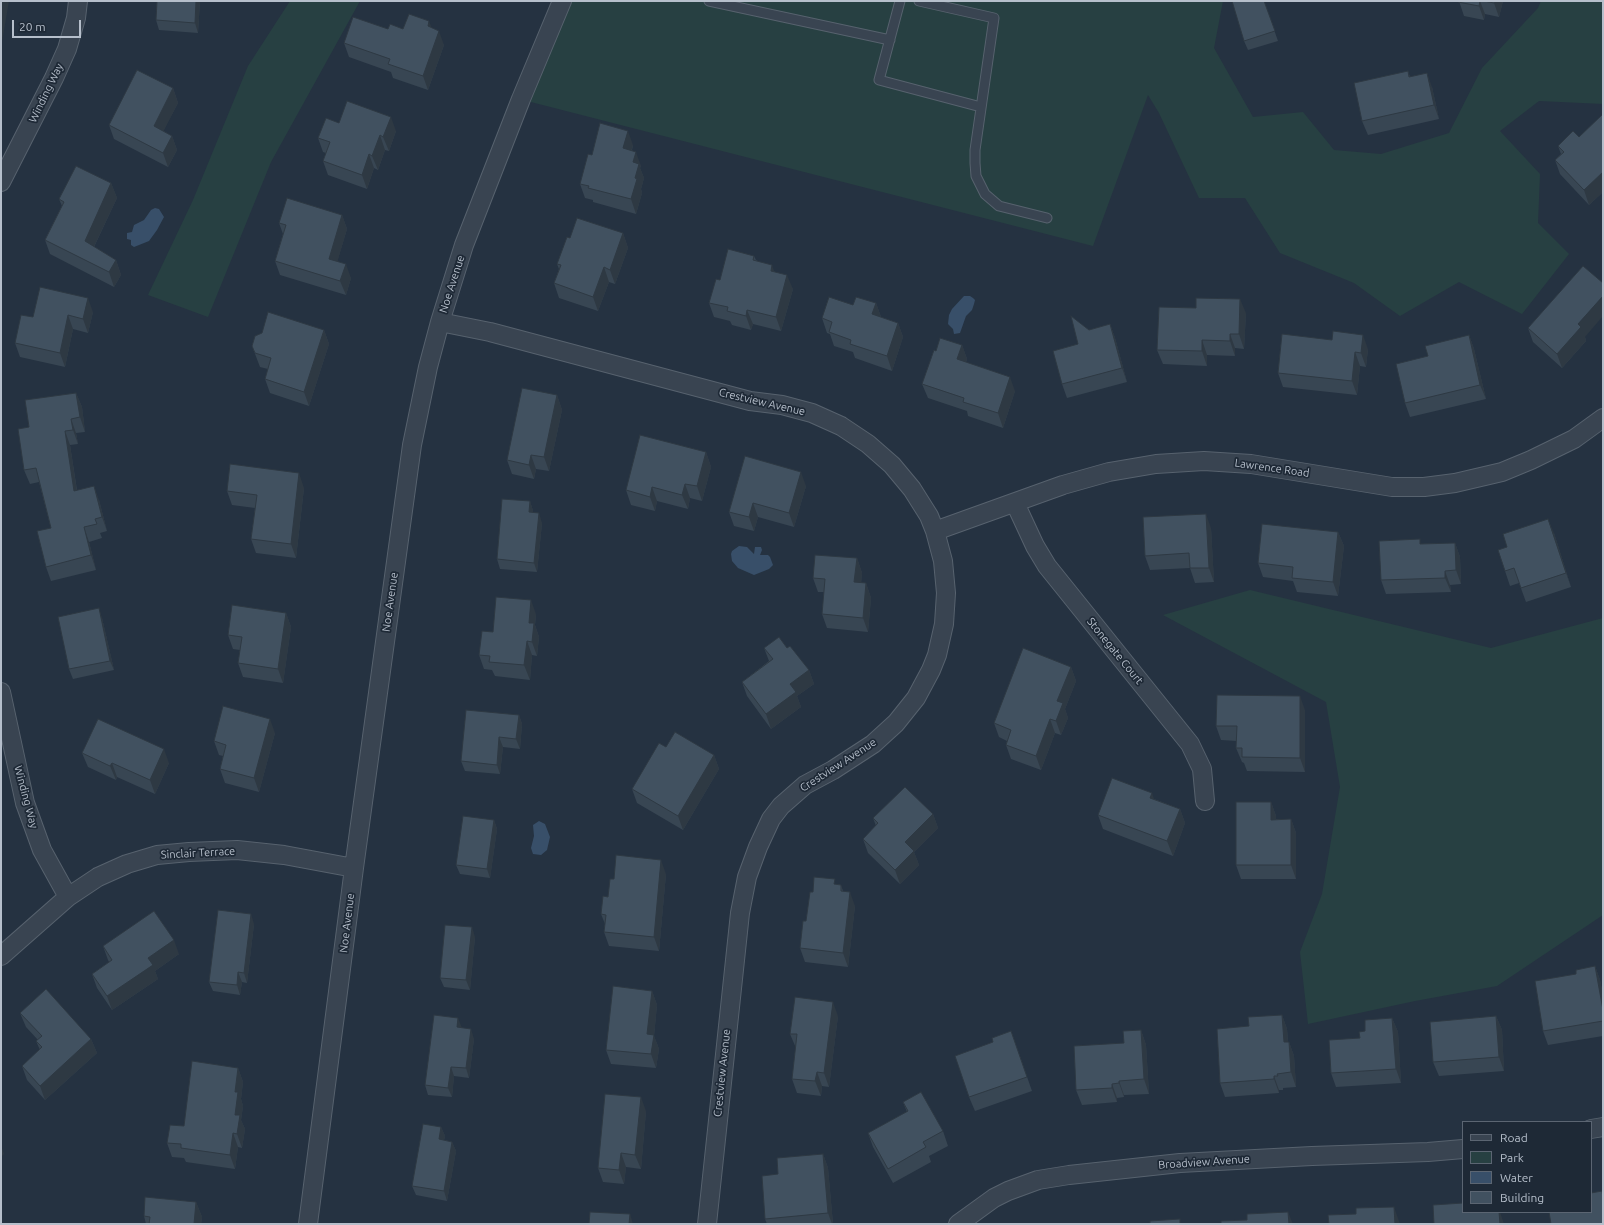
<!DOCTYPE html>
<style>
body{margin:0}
#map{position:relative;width:1604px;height:1225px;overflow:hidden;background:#253241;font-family:Ubuntu,sans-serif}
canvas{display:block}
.frame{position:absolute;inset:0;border:2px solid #b6bfcb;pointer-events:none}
.legend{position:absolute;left:1462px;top:1121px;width:130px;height:92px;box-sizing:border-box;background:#1e2936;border:1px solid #5b6572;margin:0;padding:5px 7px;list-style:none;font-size:12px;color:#b6bfcb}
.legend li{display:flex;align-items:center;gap:8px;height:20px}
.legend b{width:20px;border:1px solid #5b6572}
.scale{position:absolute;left:12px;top:20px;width:69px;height:18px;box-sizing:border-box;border:2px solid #b6bfcb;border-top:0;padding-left:5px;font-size:12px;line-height:14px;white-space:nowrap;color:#b6bfcb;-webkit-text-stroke:3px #1e2936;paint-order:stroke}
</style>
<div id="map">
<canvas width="1604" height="1225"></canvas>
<div class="frame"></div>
<ul class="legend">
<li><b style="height:5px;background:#394451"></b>Road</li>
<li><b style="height:11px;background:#274042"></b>Park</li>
<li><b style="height:11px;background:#384f69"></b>Water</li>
<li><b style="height:11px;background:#415160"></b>Building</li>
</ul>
<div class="scale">20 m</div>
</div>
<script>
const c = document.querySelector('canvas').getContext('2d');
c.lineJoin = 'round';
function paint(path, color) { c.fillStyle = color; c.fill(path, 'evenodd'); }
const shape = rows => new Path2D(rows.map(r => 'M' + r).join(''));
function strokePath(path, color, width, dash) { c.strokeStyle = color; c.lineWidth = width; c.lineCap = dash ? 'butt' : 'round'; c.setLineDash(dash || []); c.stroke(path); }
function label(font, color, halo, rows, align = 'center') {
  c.font = font + ' Ubuntu,sans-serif'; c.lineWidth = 3.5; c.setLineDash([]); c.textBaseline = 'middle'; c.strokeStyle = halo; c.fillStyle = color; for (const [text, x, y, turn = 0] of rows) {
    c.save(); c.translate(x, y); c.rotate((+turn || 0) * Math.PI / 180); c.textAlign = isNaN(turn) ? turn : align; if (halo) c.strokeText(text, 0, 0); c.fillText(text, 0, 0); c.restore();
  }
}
const green = shape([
 [290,1,360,1,271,162,208,317,148,295,193,200,248,66],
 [564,1,1223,1,1214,48,1253,117,1303,112,1334,150,1381,154,1449,133,1482,68,1538,8,1541,1,1603,1,1603,104,1539,101,1500,131,1540,174,1538,223,1569,254,1522,314,1459,282,1400,316,1354,283,1280,253,1245,198,1199,198,1159,113,1148,95,1093,246,527,101],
 [1250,590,1491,648,1603,618,1603,915,1497,986,1415,1001,1308,1024,1300,952,1322,894,1340,787,1326,702,1163,615]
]);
const water = shape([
 [155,208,159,209,164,217,157,230,149,241,134,247,131,245,131,240,127,239,127,233,132,232,134,225,144,220,151,210],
 [964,296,970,296,973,298,975,300,974,304,972,310,966,316,960,333,954,334,953,329,948,324,949,315,952,309],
 [739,546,747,547,754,554,755,547,761,547,762,550,760,555,768,555,770,557,773,565,769,569,754,575,738,568,732,561,731,554,732,551],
 [539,821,545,824,550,837,547,850,541,855,533,854,531,848,534,836,533,825]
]);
const lane = shape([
 [709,1,890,40],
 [900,1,879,80,981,107],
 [919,1,994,18,975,150,975,163,976,176,985,194,999,206,1047,218]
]);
const street = shape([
 [1,182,54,78,67,49,76,18,78,1],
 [440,322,490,332,750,401,782,405,812,413,841,426,868,444,892,465,912,489,929,516,935,531,943,561,946,593,944,624,937,655,931,670,916,698,896,723,873,744,833,770,805,785,781,806,771,819,758,847,747,877,740,913,707,1224],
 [1015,503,1035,546,1047,566,1190,744,1202,769,1205,801],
 [935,531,1063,485,1109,472,1156,464,1204,461,1251,464,1392,487,1424,487,1455,483,1502,472,1531,460,1574,439,1603,418],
 [1,692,25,803,42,850,68,897],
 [1,956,68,897,98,877,127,864,157,855,189,852,237,850,284,855,354,868],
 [1591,1129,1603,1127],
 [308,1224,354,868,412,445,428,367,440,322,464,245,521,99,562,1],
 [958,1224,994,1198,1008,1191,1038,1180,1069,1175,1180,1163,1312,1156,1428,1152,1463,1149]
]);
const wall = shape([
 [157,1,200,1,198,33,159,30,156,20],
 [1264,1,1278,41,1248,50,1244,41],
 [1459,1,1503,1,1499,17,1485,14,1484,20,1464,16],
 [432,28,444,45,428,90,393,78,391,72,349,57,344,43,388,29],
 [1408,71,1410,77,1432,87,1439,119,1368,135,1362,121],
 [173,88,178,103,163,131,172,136,177,150,168,167,114,139,109,125],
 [1603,114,1603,192,1589,205,1560,174,1555,160,1561,154,1558,146,1579,137],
 [339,123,396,131,389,151,385,150,378,170,374,168,367,189,328,175,323,161,326,153,323,152,318,138],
 [633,145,632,150,641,166,640,168,644,178,641,189,642,193,636,214,593,202,593,200,585,198,580,184,592,155],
 [111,183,117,198,94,247,116,260,121,275,114,287,50,254,45,240,62,206,59,199],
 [342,215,347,229,337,262,351,278,346,295,280,275,275,261,283,234,279,223],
 [623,233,628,248,615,284,609,282,598,311,559,298,554,283,559,269,557,264,570,238],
 [754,256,756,260,775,272,793,289,781,331,753,324,751,330,732,325,730,321,714,317,709,303,720,280],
 [876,303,881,317,898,323,903,337,892,371,855,358,853,352,834,346,830,334,827,333,822,318,853,305],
 [93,312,88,333,73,329,65,367,20,357,15,343,33,317],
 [1246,313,1244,349,1235,348,1235,356,1207,355,1207,366,1163,364,1157,350],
 [1110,324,1115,338,1127,382,1067,398,1062,384,1078,344,1089,330],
 [1528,328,1585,337,1586,341,1562,368,1533,342],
 [324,330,329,344,309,406,270,393,265,379,268,369,260,367,252,346,262,333],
 [1282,334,1368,349,1366,367,1360,366,1357,395,1283,387,1278,373],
 [1469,335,1474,349,1486,399,1410,417,1405,403,1428,356],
 [962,345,967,359,966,362,1015,391,1003,428,968,416,967,411,928,398,922,384,936,351],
 [76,393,82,407,85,432,76,433,78,444,70,445,77,490,99,500,107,531,100,533,102,538,89,542,96,570,51,581,46,567,51,528,39,482,30,484,24,470,29,427],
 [557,395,562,410,549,471,536,469,534,479,512,474,507,460],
 [706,452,711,467,702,501,690,498,688,509,657,501,655,511,631,505,626,490],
 [745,456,806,486,794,527,758,517,754,531,734,526,729,512],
 [304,488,296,558,256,553,251,539,255,508,232,505,227,491],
 [530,501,533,511,533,513,542,523,537,572,500,569,497,559],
 [1211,528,1214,582,1195,583,1190,568,1150,570,1145,556],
 [1338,532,1344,546,1338,596,1297,592,1293,581,1263,577,1258,563],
 [1554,533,1571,587,1526,602,1519,583,1510,586,1505,571],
 [1455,543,1460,557,1461,584,1450,585,1451,592,1386,594,1381,580,1422,544],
 [857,558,862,573,861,583,866,583,871,598,868,632,827,628,822,614,824,592,818,592,813,578],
 [286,613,291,627,283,683,243,677,238,663,240,650,233,649,228,635],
 [536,614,535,625,539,637,537,656,532,655,530,680,495,676,492,670,484,669,479,655,493,632],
 [102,618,114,670,73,679,69,669],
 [764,648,787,648,809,670,814,684,797,696,801,707,771,729,747,696,742,682,769,661],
 [1071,667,1076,681,1065,709,1068,718,1061,735,1055,733,1041,770,1011,759,1006,745,1007,741,999,737,994,723],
 [1305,710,1305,772,1247,771,1244,763,1242,762,1236,748,1237,741,1221,740,1216,726],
 [519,715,522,724,520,749,503,747,500,774,465,771,461,761],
 [275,733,259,792,225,783,220,769,223,756,219,755,214,741],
 [666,747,714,755,719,769,683,830,637,803,632,789],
 [82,753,169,763,155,794,117,777,116,780,88,767],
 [1154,799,1180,809,1185,823,1173,856,1103,829,1098,815],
 [1271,802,1276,816,1276,819,1291,819,1296,833,1296,879,1241,879,1236,865],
 [933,814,938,828,914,852,919,865,900,884,868,853,863,839,876,826,873,818],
 [494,820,497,829,490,878,460,874,456,865],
 [666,874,659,951,609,946,604,932,605,924,601,914,614,879],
 [836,884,841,885,843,891,855,906,848,967,805,962,800,948,813,892],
 [254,924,247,983,242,982,240,995,213,991,209,982],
 [475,937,470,990,444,987,440,978],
 [103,946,179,954,155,971,158,979,112,1010,97,988,92,974,109,962,108,960],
 [1595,966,1600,980,1603,995,1603,1036,1548,1045,1543,1031,1576,974],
 [652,991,657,1005,654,1036,659,1049,656,1068,611,1064,606,1050],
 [20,1013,91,1039,97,1053,45,1100,27,1080,22,1066,40,1050,36,1041,38,1040,26,1027],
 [1282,1015,1287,1029,1288,1042,1289,1042,1294,1056,1296,1087,1283,1088,1283,1090,1279,1090,1279,1093,1225,1097,1220,1083,1249,1026],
 [838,1016,829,1087,822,1086,821,1096,797,1093,792,1079,796,1048,790,1034],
 [1496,1016,1502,1030,1504,1071,1439,1076,1433,1062],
 [1392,1018,1398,1032,1401,1083,1336,1087,1331,1073,1365,1031],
 [462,1028,474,1039,469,1078,454,1076,452,1097,428,1095,425,1085],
 [1141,1030,1146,1045,1149,1094,1124,1095,1124,1097,1117,1098,1117,1102,1082,1105,1076,1090,1124,1043],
 [1011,1031,1032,1091,975,1111,969,1097,993,1042],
 [238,1068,243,1082,241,1099,243,1106,241,1120,245,1129,242,1148,238,1147,235,1169,186,1162,184,1158,172,1157,167,1143,184,1126],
 [903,1102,943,1131,948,1146,929,1156,931,1162,893,1183,873,1147,868,1133,907,1112],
 [646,1111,641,1169,626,1167,624,1184,603,1182,598,1168],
 [441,1127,445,1136,444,1140,452,1142,456,1151,447,1201,416,1195,412,1186],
 [823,1154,828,1168,833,1224,767,1224,765,1219,778,1174],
 [196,1202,202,1217,201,1224,146,1224,144,1216]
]);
const shadedWall = shape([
 [1,1,9,1,1,48],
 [196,1,200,1,198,33,195,23],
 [1480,1,1485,14,1484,20,1479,6],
 [1495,1,1503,1,1499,17,1494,3],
 [429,21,435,36,428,26],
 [439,31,444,45,428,90,423,76],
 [1427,73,1432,87,1439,119,1434,105],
 [173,88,178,103,159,140,154,126],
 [391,117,396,131,389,151,383,137],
 [628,131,633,145,628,162,623,148],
 [380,135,385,150,378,170,372,156],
 [172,136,177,150,168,167,163,153],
 [636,152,641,166,640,168,644,178,641,189,642,193,636,214,631,199,635,178,633,162],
 [369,154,374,168,367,189,362,175],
 [1603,172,1603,192,1589,205,1584,190],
 [111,183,117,198,90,255,85,241],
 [342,215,347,229,334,273,329,259],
 [623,233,628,248,615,284,610,270],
 [116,260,121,275,114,287,109,272],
 [346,264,351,278,346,295,340,281],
 [772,265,777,279,771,271],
 [604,267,609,282,598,311,593,297],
 [787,275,793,289,781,331,776,317],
 [1603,296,1603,316,1585,337,1586,341,1562,368,1557,354,1578,324],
 [88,298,93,312,88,333,83,319],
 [1240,299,1246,313,1244,349,1239,334],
 [876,303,881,317,872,314],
 [747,310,753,324,751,330,746,316],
 [68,315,73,329,65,367,60,353],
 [898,323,903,337,892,371,887,356],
 [1110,324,1115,338,1127,382,1122,368],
 [324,330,329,344,309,406,304,392],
 [1230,334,1235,348,1235,356,1230,341],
 [1363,335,1368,349,1366,367,1361,353],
 [1469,335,1474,349,1486,399,1480,385],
 [1202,340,1207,355,1207,366,1202,351],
 [962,345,967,359,962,373,957,359],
 [1355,352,1360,366,1357,395,1352,381],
 [1010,377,1015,391,1003,428,998,413],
 [76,393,82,407,85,432,80,417],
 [557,395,562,410,549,471,544,457],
 [71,419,76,433,78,444,73,430],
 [65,431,70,445,79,505,74,491],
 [706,452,711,467,702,501,697,486],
 [531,455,536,469,534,479,529,465],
 [801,472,806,486,794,527,789,513],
 [299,473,304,488,296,558,291,544],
 [685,484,690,498,688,509,682,495],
 [94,486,99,500,107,531,102,517],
 [652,487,657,501,655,511,650,497],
 [530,501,533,511,532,522,529,512],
 [753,503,758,517,754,531,749,517],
 [539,513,542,523,537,572,534,563],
 [1206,514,1211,528,1214,582,1209,568],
 [1548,519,1554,533,1571,587,1566,573],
 [84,527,89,542,96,570,91,555],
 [1338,532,1344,546,1338,596,1333,582],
 [1455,543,1460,557,1461,584,1456,570],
 [857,558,862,573,860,597,854,582],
 [1445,571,1450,585,1451,592,1445,578],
 [866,583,871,598,868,632,863,618],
 [531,600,536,614,535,625,539,637,537,656,532,642,529,623],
 [99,608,102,618,114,670,110,661],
 [286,613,291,627,283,683,278,669],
 [527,641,532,655,530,680,524,665],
 [1071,667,1076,681,1065,709,1068,718,1061,735,1056,721,1057,701],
 [809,670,814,684,797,696,801,707,771,729,766,714,790,684],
 [1300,696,1305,710,1305,772,1300,758],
 [519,715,522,724,520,749,516,739],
 [270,719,275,733,259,792,254,778],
 [1050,719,1055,733,1041,770,1036,756],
 [499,737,503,747,500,774,497,765],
 [164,749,169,763,155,794,150,780],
 [714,755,719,769,683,830,678,816],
 [112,763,117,777,116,780,110,766],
 [1152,793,1157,807,1150,798],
 [1271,802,1276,816,1276,834,1271,820],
 [1180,809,1185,823,1173,856,1167,841],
 [933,814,938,828,914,852,919,865,900,884,895,870,905,842],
 [1291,819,1296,833,1296,879,1291,865],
 [494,820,497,829,490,878,487,869],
 [661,860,666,874,659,951,654,937],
 [850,892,855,906,848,967,843,953],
 [251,914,254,924,247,983,244,973],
 [472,927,475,937,470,990,466,980],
 [174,940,179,954,155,971,158,979,112,1010,107,996,148,958],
 [1595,966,1600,980,1603,995,1603,1010],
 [238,972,242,982,240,995,237,985],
 [652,991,657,1005,654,1036,659,1049,656,1068,651,1054,647,1034],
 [833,1002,838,1016,829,1087,824,1073],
 [1282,1015,1287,1029,1289,1056,1284,1042],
 [1496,1016,1502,1030,1504,1071,1499,1057],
 [458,1018,462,1028,457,1027],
 [1392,1018,1398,1032,1401,1083,1396,1069],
 [471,1029,474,1039,469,1078,466,1068],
 [1141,1030,1146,1045,1149,1094,1144,1079],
 [91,1039,97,1053,45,1100,40,1086],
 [1289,1042,1294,1056,1296,1087,1291,1072],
 [451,1067,454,1076,452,1097,448,1088],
 [238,1068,243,1082,241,1099,243,1106,241,1120,245,1129,242,1148,237,1134,235,1115,235,1092],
 [817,1072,822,1086,821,1096,815,1081],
 [1274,1076,1279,1090,1279,1093,1274,1079],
 [1119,1081,1124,1095,1124,1097,1119,1083],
 [1112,1084,1117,1098,1117,1102,1112,1088],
 [641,1097,646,1111,641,1169,635,1155],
 [441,1127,445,1136,442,1149,439,1139],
 [233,1133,238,1147,235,1169,230,1155],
 [452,1142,456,1151,447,1201,444,1191],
 [1,1145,4,1154,1,1157],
 [621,1153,626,1167,624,1184,619,1170],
 [823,1154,828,1168,833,1224,832,1224,828,1213],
 [196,1202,202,1217,201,1224,194,1224],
 [1394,1207,1399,1221,1400,1224,1395,1224],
 [1288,1212,1293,1224,1289,1224],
 [1499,1212,1500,1212,1504,1224,1500,1224],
 [630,1214,633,1224,629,1224]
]);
const building = shape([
 [157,1,196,1,195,23,156,20,157,1],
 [1232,1,1264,1,1275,31,1244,41,1232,1],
 [1459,1,1480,1,1479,6,1458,2,1459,1],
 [1484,1,1495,1,1494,3,1484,1],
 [409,14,429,21,428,26,439,31,423,76,388,64,390,59,344,43,353,17,388,29,390,24,403,29,409,14],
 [137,70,173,88,154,126,172,136,163,153,109,125,137,70],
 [1408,71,1409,77,1427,73,1434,105,1362,121,1354,83,1408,71],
 [347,101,391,117,383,137,380,135,372,156,369,154,362,175,323,161,330,142,318,138,326,118,339,123,347,101],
 [1603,114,1603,172,1584,190,1555,160,1564,152,1558,146,1573,131,1579,137,1603,114],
 [600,123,628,131,623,148,636,152,633,162,639,164,635,178,637,179,631,199,588,188,589,186,580,184,588,154,592,155,600,123],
 [76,166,111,183,85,241,116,260,109,272,45,240,64,202,59,199,76,166],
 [287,198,342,215,329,259,346,264,340,281,275,261,286,225,279,223,287,198],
 [577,218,623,233,610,270,604,267,593,297,554,283,561,265,557,264,567,237,570,238,577,218],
 [728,249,754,256,753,260,772,265,771,271,787,275,776,317,747,310,746,316,727,311,728,307,709,303,716,279,720,280,728,249],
 [1583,266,1603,283,1603,296,1578,324,1581,327,1557,354,1528,328,1583,266],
 [40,287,88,298,83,319,68,315,60,353,15,343,21,315,33,317,40,287],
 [829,297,853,305,856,297,876,303,872,314,898,323,887,356,850,344,851,340,829,332,832,322,822,318,829,297],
 [1196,298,1240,299,1239,334,1230,334,1230,341,1202,340,1202,351,1157,350,1159,307,1196,308,1196,298],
 [268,312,324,330,304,392,265,379,271,358,255,353,252,346,255,336,262,333,268,312],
 [1071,316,1089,330,1110,324,1122,368,1062,384,1053,351,1078,344,1071,316],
 [1333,331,1363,335,1361,353,1355,352,1352,381,1278,373,1282,334,1332,340,1333,331],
 [1469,335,1480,385,1405,403,1396,364,1428,356,1425,346,1469,335],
 [940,338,962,345,957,359,1010,377,998,413,963,402,964,398,922,384,934,350,936,351,940,338],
 [522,388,557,395,544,457,531,455,529,465,507,460,522,388],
 [76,393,80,417,71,419,73,430,65,431,74,491,94,486,102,517,95,519,97,524,84,527,91,555,46,567,37,531,51,528,36,468,24,470,18,429,29,427,25,400,76,393],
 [640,435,706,452,697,486,685,484,682,495,652,487,650,497,626,490,640,435],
 [745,456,801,472,789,513,753,503,749,517,729,512,745,456],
 [230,464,299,473,291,544,251,539,257,495,227,491,230,464],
 [502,499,530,501,529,512,539,513,534,563,497,559,502,499],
 [1206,514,1209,568,1190,568,1189,553,1145,556,1143,517,1206,514],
 [1548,519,1566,573,1521,588,1514,568,1505,571,1498,550,1507,547,1503,534,1548,519],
 [1262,524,1338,532,1333,582,1292,578,1293,567,1258,563,1262,524],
 [1420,539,1420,544,1455,543,1456,570,1445,571,1445,578,1381,580,1379,541,1420,539],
 [815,555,857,558,854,582,866,583,863,618,822,614,825,579,813,578,815,555],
 [496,597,531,600,529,623,534,623,532,642,527,641,524,665,489,662,490,656,479,655,482,631,493,632,496,597],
 [232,605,286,613,278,669,238,663,242,637,228,635,232,605],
 [99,608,110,661,69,669,58,617,99,608],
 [779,637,787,648,790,646,809,670,790,684,796,692,766,714,742,682,773,659,764,648,779,637],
 [1023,648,1071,667,1057,701,1063,703,1056,721,1050,719,1036,756,1006,745,1011,730,994,723,1023,648],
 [1217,695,1300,696,1300,758,1242,757,1242,748,1236,748,1237,726,1216,726,1217,695],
 [223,706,270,719,254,778,220,769,226,745,214,741,223,706],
 [466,710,519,715,516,739,499,737,497,765,461,761,466,710],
 [98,719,164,749,150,780,112,763,110,766,82,753,98,719],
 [675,732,714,755,678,816,632,789,659,743,666,747,675,732],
 [1112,778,1152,793,1150,798,1180,809,1167,841,1098,815,1112,778],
 [905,787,933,814,905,842,914,851,895,870,863,839,878,823,873,818,905,787],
 [1236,802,1271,802,1271,820,1291,819,1291,865,1236,865,1236,802],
 [463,816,494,820,487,869,456,865,463,816],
 [616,855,661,860,654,937,604,932,606,915,601,914,603,896,608,897,610,879,614,879,616,855],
 [814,877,835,879,834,884,841,885,841,891,850,892,843,953,800,948,803,921,806,921,810,892,813,892,814,877],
 [218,910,251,914,244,973,238,972,237,985,209,982,218,910],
 [154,911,174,940,148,958,153,965,107,996,92,974,112,960,103,946,154,911],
 [445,925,472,927,466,980,440,978,445,925],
 [1595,966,1603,1010,1603,1021,1543,1031,1535,981,1576,974,1576,970,1595,966],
 [613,986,652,991,647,1034,654,1035,651,1054,606,1050,613,986],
 [46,989,91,1039,40,1086,22,1066,42,1047,36,1041,42,1036,20,1013,46,989],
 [795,997,833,1002,824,1073,817,1072,815,1081,792,1079,797,1034,790,1034,795,997],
 [434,1015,458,1018,457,1027,471,1029,466,1068,451,1067,448,1088,425,1085,434,1015],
 [1282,1015,1284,1042,1289,1042,1291,1072,1277,1074,1278,1076,1274,1076,1274,1079,1220,1083,1217,1029,1249,1026,1248,1017,1282,1015],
 [1496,1016,1499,1057,1433,1062,1430,1022,1496,1016],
 [1392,1018,1396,1069,1331,1073,1329,1040,1360,1038,1359,1032,1365,1031,1365,1020,1392,1018],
 [1141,1030,1144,1079,1119,1081,1119,1083,1112,1084,1112,1088,1076,1090,1074,1046,1124,1043,1123,1031,1141,1030],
 [1011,1031,1027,1077,969,1097,955,1056,993,1042,992,1038,1011,1031],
 [192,1061,238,1068,235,1092,238,1092,235,1115,240,1115,237,1134,233,1133,230,1155,181,1148,181,1144,167,1143,170,1125,184,1126,192,1061],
 [921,1092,943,1131,923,1142,926,1147,888,1169,868,1133,908,1111,903,1102,921,1092],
 [605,1094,641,1097,635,1155,621,1153,619,1170,598,1168,605,1094],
 [423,1124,441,1127,439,1139,452,1142,444,1191,412,1186,423,1124],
 [823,1154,828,1213,765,1219,762,1176,778,1174,777,1158,823,1154],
 [1602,1191,1603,1198,1603,1224,1551,1224,1549,1212,1591,1212,1591,1193,1602,1191],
 [145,1197,196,1202,194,1224,149,1224,150,1217,144,1216,145,1197],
 [1463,1203,1463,1212,1499,1212,1500,1224,1434,1224,1433,1205,1463,1203],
 [1394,1207,1395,1224,1329,1224,1328,1215,1356,1214,1356,1208,1394,1207],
 [590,1212,630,1214,629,1224,589,1224,590,1212],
 [1288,1212,1289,1224,1221,1224,1221,1221,1247,1220,1247,1214,1288,1212],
 [1180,1219,1180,1224,1150,1224,1150,1221,1180,1219]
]);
const streetNames = [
 ["Winding Way",46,93,-64],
 ["Noe Avenue",452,284,-72],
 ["Crestview Avenue",762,402,13],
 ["Lawrence Road",1272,468,8],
 ["Noe Avenue",390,602,-82],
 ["Stonegate Court",1115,651,51],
 ["Crestview Avenue",838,765,-33],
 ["Winding Way",26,797,75],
 ["Sinclair Terrace",198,853,-3],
 ["Noe Avenue",347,923,-83],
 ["Crestview Avenue",722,1073,-84],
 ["Broadview Avenue",1204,1162,-4]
];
paint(green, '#274042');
paint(water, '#384f69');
strokePath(lane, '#57626e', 11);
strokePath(street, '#57626e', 20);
strokePath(lane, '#394451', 9);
strokePath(street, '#394451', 18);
paint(wall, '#384653');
paint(shadedWall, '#2e3943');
paint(building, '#415160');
strokePath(building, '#2e3943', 1);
label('11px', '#b6bfcb', '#1e2936', streetNames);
</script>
